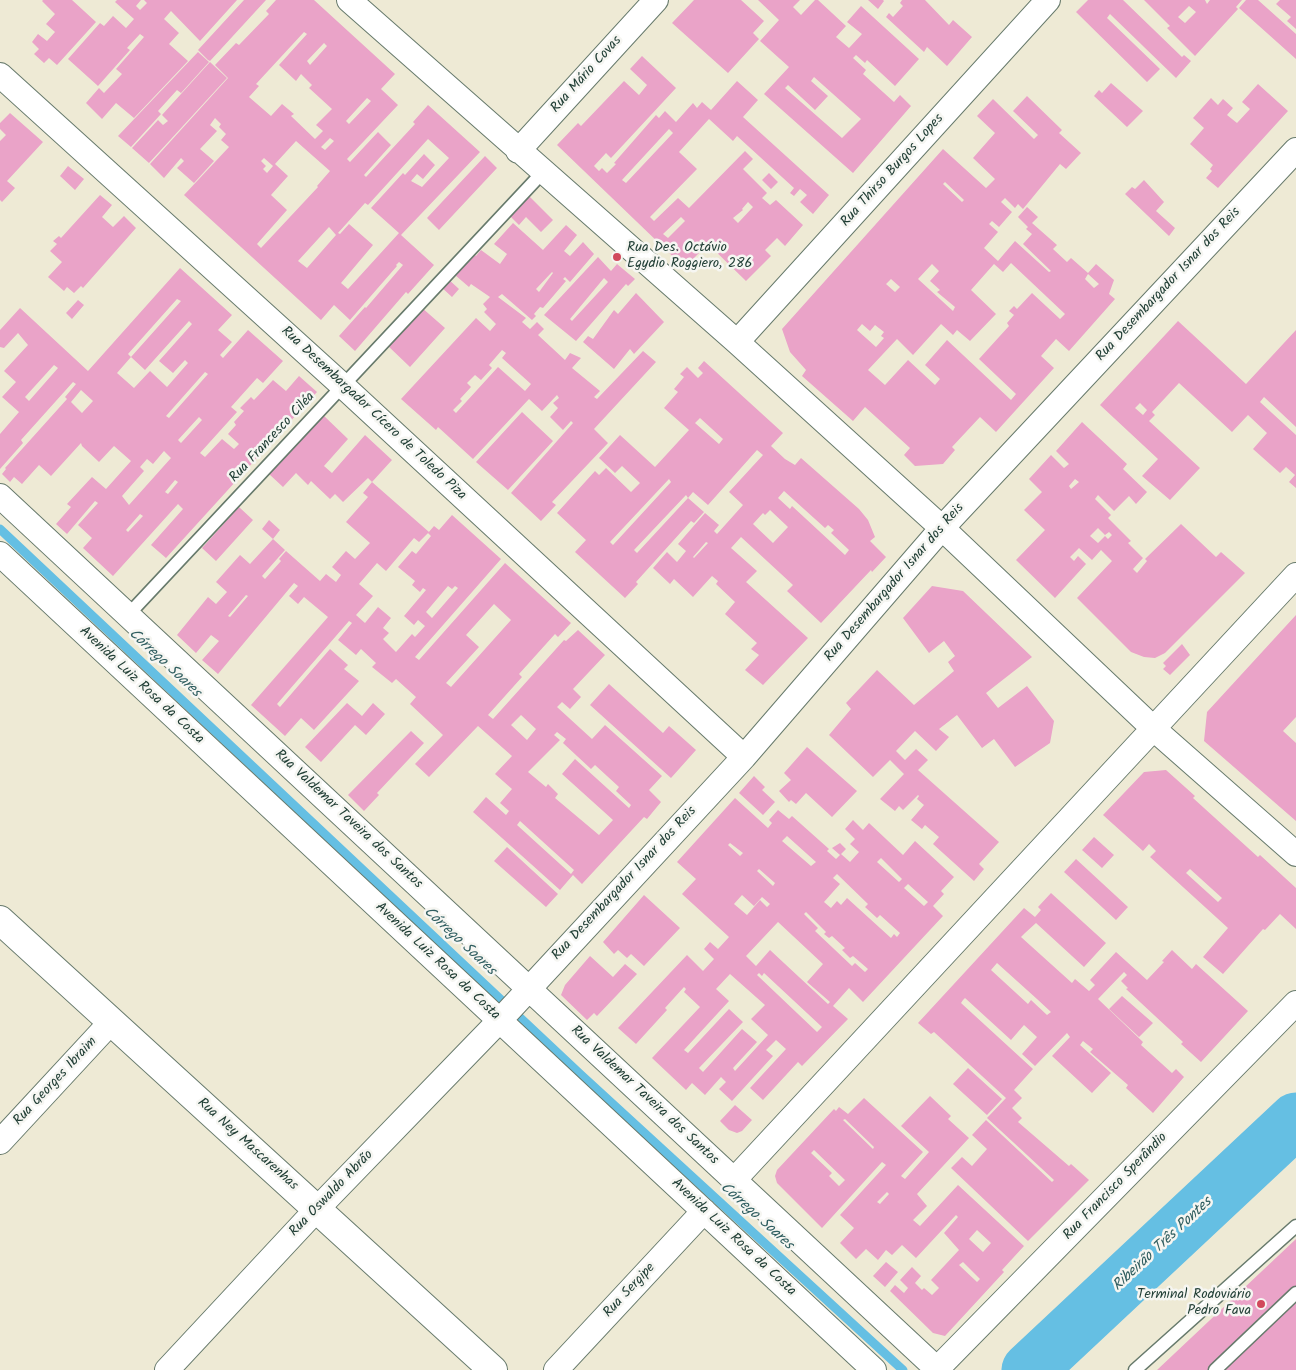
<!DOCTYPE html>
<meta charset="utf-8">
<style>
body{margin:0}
canvas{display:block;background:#eeead5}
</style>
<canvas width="1296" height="1370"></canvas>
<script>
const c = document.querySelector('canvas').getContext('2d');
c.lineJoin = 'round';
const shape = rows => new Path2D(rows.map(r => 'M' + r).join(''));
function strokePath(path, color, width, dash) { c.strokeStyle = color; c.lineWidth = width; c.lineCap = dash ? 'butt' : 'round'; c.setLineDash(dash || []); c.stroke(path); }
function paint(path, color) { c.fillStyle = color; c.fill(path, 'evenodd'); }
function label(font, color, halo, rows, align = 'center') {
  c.font = font + ' Kalam,sans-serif'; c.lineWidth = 5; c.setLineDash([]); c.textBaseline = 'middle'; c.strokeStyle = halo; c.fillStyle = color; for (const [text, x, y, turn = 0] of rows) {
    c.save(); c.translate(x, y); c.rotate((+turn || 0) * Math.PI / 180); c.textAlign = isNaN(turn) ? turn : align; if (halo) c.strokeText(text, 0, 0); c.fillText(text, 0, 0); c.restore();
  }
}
const stream = shape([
 [0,529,580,1074,903,1370]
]);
const river = shape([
 [1029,1370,1296,1120]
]);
const building = shape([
 [43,0,72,0,96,22,57,65,49,58,44,63,34,54,39,49,32,42,38,34,47,41,55,32,46,24,55,14,42,1],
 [117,0,141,0,136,6,140,10,147,3,144,0,237,0,200,41,171,11,164,19,179,33,169,44,188,61,134,118,116,103,102,119,86,103,99,88,104,93,122,74,116,69,144,37,140,34,127,48,130,50,98,86,68,59,100,23,104,26,113,16,126,28,134,19,115,2],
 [244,0,266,0,210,61,208,60,198,50],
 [276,0,314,0,395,74,381,89,398,105,347,159,350,162,378,132,391,145,364,175,366,177,415,124,413,122,428,105,480,152,401,235,434,265,408,294,406,292,355,351,339,336,365,307,366,308,403,265,399,262,396,265,397,266,350,320,334,305,321,320,184,195,229,147,221,140,226,134,219,127,221,124,215,118,210,125,217,131,200,149,214,161,194,183,177,168,184,161,181,158,164,178,150,164,228,78,215,65,236,43,239,45,269,14,266,11],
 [304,32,307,34,279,65,296,81,301,74,312,85,309,88,332,109,316,125,323,131,315,139,291,116,294,114,282,104,271,116,249,97,259,86,256,84],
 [324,43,327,46,310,65,307,61],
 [367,98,371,101,349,124,346,121],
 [330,138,334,141,325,150,321,147],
 [428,139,449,158,422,187,411,181,417,174,423,179,435,165,424,154,405,175,403,173,371,208,399,233,348,289,341,283,373,245,349,224,340,234,338,233,365,203,368,205],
 [296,141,330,171,317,186,318,187,261,248,257,244,287,210,271,195,288,176,275,164],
 [264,158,273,166,267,173,263,169,266,166,261,161],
 [329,227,336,235,307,268,298,261],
 [694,0,741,0,764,21,753,33,759,39,728,73,672,23],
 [758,0,800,0,793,7,801,15,815,0,818,0,846,26,836,37,849,48,862,34,847,22,861,6,919,59,895,86,867,60,865,63,856,55,853,58,866,70,863,74,894,102,900,95,911,106,853,173,764,94,789,67,760,41,779,20],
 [814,77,861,119,842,138,785,88,788,85,815,110,828,96,811,81],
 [868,0,883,0,884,1,878,9],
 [902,0,925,0,949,25,953,20,972,37,947,66,927,47,924,52,886,17,889,13,893,17,903,6,900,3],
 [1088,0,1123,0,1182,57,1184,55,1191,61,1176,78,1110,14,1107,18,1160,69,1147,82,1076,12],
 [1144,0,1205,0,1207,4,1210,0,1242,0,1236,7,1238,9,1195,56,1167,28,1170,26],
 [1189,6,1196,12,1185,23,1178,17],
 [1246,0,1258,0,1296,34,1296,59,1239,8],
 [1280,0,1296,0,1296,29,1287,21,1291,17,1276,4],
 [198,52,209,62,181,93,177,90,158,111,161,114,131,147,118,136],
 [642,56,676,88,611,158,606,153,594,166,599,171,602,168,607,173,616,164,614,163,656,115,659,118,665,111,676,122,693,103,697,108,702,102,711,110,737,81,758,100,743,117,829,195,813,214,800,202,807,195,800,189,794,196,790,193,794,188,737,136,733,141,709,119,679,152,697,169,650,217,654,221,678,198,689,208,745,151,753,159,743,169,767,193,762,198,770,205,776,200,803,225,785,246,777,238,765,250,771,256,746,281,708,244,692,260,697,265,689,272,557,145,578,123,581,126,624,81,639,95,647,85,630,69],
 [669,129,673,133,626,183,622,180],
 [748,202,753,207,738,223,733,218,743,210,742,209],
 [681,217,685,221,668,238,663,234],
 [210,62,227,78,149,163,132,148,158,120,163,125,168,121,162,115],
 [1111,83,1143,111,1127,127,1094,96,1099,90,1102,93],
 [1258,84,1288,111,1218,188,1206,178,1212,171,1210,169,1213,165,1190,144,1204,128,1193,118,1211,98,1218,105,1223,99,1233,108,1227,115,1237,123,1250,109,1242,102],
 [1027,96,1062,130,1059,133,1081,153,1066,169,1060,164,1023,209,1018,204,1015,208,1005,198,1001,202,1012,212,999,227,992,221,989,224,998,232,984,248,998,261,1015,241,1049,272,1051,271,1023,244,1032,234,1026,229,1028,227,1018,217,1027,207,1038,217,1032,223,1057,245,1053,249,1067,262,1071,258,1088,273,1096,264,1114,280,1109,294,1115,299,1069,351,1056,339,1041,356,1054,368,996,432,980,417,952,447,955,450,943,464,915,466,904,455,910,448,865,407,853,421,802,376,806,370,790,352,782,329,943,149,986,188,995,179,973,158,995,133,977,116,993,99,1034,139,1038,135,1013,111],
 [945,182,964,200,962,202,943,184],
 [1011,263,1065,314,1060,319,1032,293,1017,309,1014,306,1009,311,1014,315,1007,323,1009,326,979,359,1016,394,1011,400,947,340,925,365,940,379,935,385,908,360,885,385,868,370,897,339,913,355,941,324,953,335,957,330,970,341,996,314,971,290,994,264,1003,272],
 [932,264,939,271,930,281,940,290,937,292,955,307,953,311,918,279],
 [1088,274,1099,284,1094,288,1085,279],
 [891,279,900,287,895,292,886,284],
 [862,324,870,331,875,325,884,332,881,336,884,338,876,347,857,330],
 [10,113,43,142,7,181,15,188,2,202,0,200,0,141,6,135,0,129,0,123],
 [485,156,497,168,439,230,427,218],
 [68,166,84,179,75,190,60,176],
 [769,173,778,182,771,189,762,180],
 [1144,180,1164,202,1156,211,1175,228,1169,236,1125,194,1132,187,1135,189],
 [100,195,112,205,102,217,113,227,124,216,136,228,83,288,81,286,74,293,67,287,64,291,48,277,62,262,50,251,57,244,53,241,59,236,61,238],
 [529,196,553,220,541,232,526,217,519,225,509,215],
 [513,223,543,250,566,225,577,235,564,251,570,256,583,242,594,254,570,282,565,277,563,279,566,281,543,308,540,307,534,314,536,316,532,320,502,294,498,297,526,318,522,322,530,329,537,322,544,329,538,335,565,360,570,353,581,358,572,368,600,391,594,397,597,399,643,351,656,362,594,429,608,443,552,502,556,505,541,521,511,493,573,423,571,421,563,430,550,417,558,408,553,403,559,398,557,395,542,411,529,399,473,459,438,427,436,430,401,399,476,318,490,331,496,324,484,312,487,309,483,304,490,297,471,284,469,287,455,275,473,253,476,256,481,250,500,264,507,254,494,244],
 [552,272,553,273,539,292,536,289],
 [502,350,506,353,502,358,531,384,525,391,498,367,456,413,453,410,462,401,460,399,471,387,467,383,475,375,481,380,492,368,489,365],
 [598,257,611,271,617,264,635,279,628,286,626,284,576,341,544,315],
 [604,278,608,282,572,321,570,319],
 [180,268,232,315,218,330,232,342,220,355,223,358,248,330,283,361,263,383,257,378,231,407,237,412,200,453,205,457,222,439,234,449,239,444,228,434,236,425,234,422,244,411,240,408,251,397,254,400,273,380,286,391,299,376,317,392,166,558,151,545,183,509,178,504,113,576,83,548,92,538,78,525,98,503,95,501,67,534,56,524,71,507,67,504,92,477,106,489,131,461,114,446,99,462,82,446,81,443,51,476,39,465,22,484,14,477,10,482,2,474,6,469,5,468,67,399,65,397,76,384,73,382,21,440,23,443,0,469,0,434,19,412,2,397,16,382,4,371,28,345,18,333,4,348,0,347,0,330,20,308,88,371],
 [177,299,181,301,131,357,128,354],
 [189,321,192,324,159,361,173,373,185,360,188,363,167,387,150,371,134,388,117,373,131,357,145,370],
 [54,365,58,368,29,401,25,397],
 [205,372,208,374,169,418,166,416],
 [81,390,93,401,82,413,71,402],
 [199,417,202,420,181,443,178,440],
 [164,451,171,458,129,505,122,496,144,471,140,467,147,459,153,464],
 [175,480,178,482,168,494,165,492],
 [140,514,143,516,128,532,126,530],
 [447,278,459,289,452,297,440,286],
 [636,293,664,322,634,354,630,349,614,369,583,342,588,336,593,339,614,310,618,314],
 [78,300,84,305,72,319,66,313],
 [421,307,445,328,410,367,387,345],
 [1178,321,1246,384,1296,330,1296,427,1264,397,1260,402,1296,435,1296,488,1289,482,1295,475,1286,467,1280,473,1253,449,1267,433,1248,415,1232,432,1179,383,1152,412,1155,415,1149,421,1200,468,1170,500,1142,476,1158,459,1100,405],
 [1140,403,1147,410,1143,415,1135,408],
 [704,361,783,433,771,446,785,459,795,465,801,458,859,509,868,520,875,537,870,541,886,557,872,572,871,570,821,623,787,591,793,585,741,537,731,548,757,571,746,582,808,638,763,685,745,670,759,655,751,649,757,643,725,614,735,602,716,584,718,581,712,576,693,597,674,579,670,584,653,568,667,552,677,562,686,551,678,544,705,513,719,525,714,531,717,534,743,505,729,492,763,455,757,450,708,505,693,492,688,498,686,495,634,550,637,553,688,498,704,512,694,523,691,521,636,582,638,584,625,598,575,552,586,540,557,513,595,471,599,475,606,468,631,492,640,483,622,466,615,473,599,458,620,435,655,467,689,430,664,408,678,392,674,389,684,377,680,374,687,367,698,378,703,373,698,368],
 [700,418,723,439,719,444,695,423],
 [669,479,671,482,613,545,610,542],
 [784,491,825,528,828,525,834,530,831,533,849,550,845,555,792,506,790,509,778,498],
 [770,510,788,527,773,543,753,524,763,513,765,515],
 [706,542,708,543,694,558,693,557],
 [522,412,553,441,508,490,476,462],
 [322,414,348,439,324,466,332,473,365,435,392,460,372,482,368,478,343,502,335,494,330,499,311,481,308,485,296,473,283,487,269,474],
 [1082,422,1127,464,1123,469,1147,492,1136,504,1129,496,1114,511,1098,495,1095,499,1111,515,1108,518,1131,541,1128,543,1143,558,1133,569,1137,573,1147,561,1145,559,1181,524,1216,557,1221,552,1245,573,1165,653,1155,658,1144,657,1131,652,1077,598,1112,561,1101,550,1092,560,1079,548,1070,557,1074,561,1078,556,1086,564,1055,598,1016,560,1045,530,1024,510,1042,492,1029,479,1051,455,1064,468,1069,464,1056,451],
 [1075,479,1079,482,1071,489,1069,486],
 [1098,528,1105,535,1109,532,1112,535,1108,539,1105,536,1098,543,1090,536],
 [372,482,429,532,419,542,414,538,386,571,377,563,359,584,373,596,356,615,365,623,378,607,391,618,383,628,389,633,383,639,396,652,412,634,415,637,425,626,418,620,414,625,404,616,426,590,423,588,420,592,412,585,415,581,398,567,412,551,416,554,431,536,428,533,434,526,439,530,452,515,501,559,415,657,419,660,505,563,571,623,558,637,555,634,519,674,522,677,488,715,493,719,564,640,566,641,578,630,605,655,573,689,581,697,570,709,562,702,557,707,592,739,605,725,662,776,649,790,661,802,647,819,644,817,582,884,573,875,560,890,473,812,486,797,506,815,509,811,500,803,512,789,495,774,512,756,478,726,429,777,415,764,443,735,410,704,416,697,396,679,392,683,372,667,376,663,361,649,356,655,338,640,352,623,349,621,277,704,280,707,330,649,348,665,344,669,359,681,314,730,301,718,285,736,251,705,328,617,304,597,298,604,289,596,298,586,294,583,218,674,202,660,219,641,211,635,196,653,177,635,208,597,216,604,227,592,216,582,240,555,250,564,273,539,285,550,262,576,265,579,281,561,279,559,286,551,320,581,326,574,336,582,341,575,332,567,346,551,355,559,370,543,346,522,368,497,363,493],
 [448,586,452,589,455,586,458,588,432,618,426,612],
 [246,595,248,596,230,617,228,616],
 [494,604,511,620,451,687,446,683,479,647,466,635],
 [521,715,536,729,527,740,511,725],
 [557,732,566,739,563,743,591,769,595,765,619,787,616,791,631,805,629,808,575,759,562,774,613,820,599,835,555,798,558,794,548,784,546,787,528,772,560,740,554,735],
 [520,821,574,870,571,874,517,825],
 [239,507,253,520,216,561,202,548],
 [269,520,280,530,273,539,262,529],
 [932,586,963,591,1032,657,986,693,998,708,1027,686,1054,721,1050,743,1015,767,994,739,982,748,957,715,939,729,949,737,936,751,915,731,896,751,905,760,916,749,928,760,918,770,999,842,979,864,984,869,974,881,933,844,939,837,925,825,922,829,911,820,924,805,917,799,919,796,918,795,903,810,899,806,895,811,880,799,904,774,890,760,873,777,829,735,851,709,846,703,877,670,914,705,954,671,948,662,955,656,944,641,929,653,903,618],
 [1296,615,1296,717,1283,731,1296,743,1296,821,1204,741,1207,712],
 [1182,644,1190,655,1170,675,1163,669,1166,666,1163,663],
 [609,684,663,733,669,726,696,750,671,778,590,705],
 [347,703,362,716,373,703,385,714,366,735,355,725,321,762,305,747],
 [411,731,424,743,377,793,379,795,364,811,348,795],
 [807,747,857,791,832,817,806,793,796,804,791,800,789,802,779,791,791,780,784,773],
 [1166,770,1195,796,1193,798,1258,857,1260,855,1296,888,1296,929,1280,914,1265,930,1263,929,1223,974,1203,957,1228,928,1150,857,1156,851,1149,844,1143,851,1103,815,1144,772],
 [1190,869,1222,898,1218,902,1186,873],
 [754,776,765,787,762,790,775,802,763,815,739,793],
 [735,798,768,828,772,823,769,820,778,810,789,819,792,816,829,849,827,851,836,859,841,854,850,862,859,852,850,844,855,839,845,829,853,820,863,830,869,823,903,855,915,841,954,877,941,891,944,894,933,906,943,916,863,1002,849,988,833,1006,848,1019,802,1066,798,1062,763,1100,750,1088,786,1049,776,1040,766,1050,773,1056,732,1101,719,1089,726,1082,721,1077,705,1095,692,1083,686,1090,652,1058,700,1007,684,992,686,989,684,987,665,1008,667,1010,636,1044,618,1028,687,955,703,971,714,959,704,949,710,942,718,949,729,937,682,894,696,879,677,862],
 [787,836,816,862,811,866,782,841],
 [730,843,743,853,740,856,728,845],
 [881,858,902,879,899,882,877,862],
 [759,869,775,883,773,886,757,871],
 [837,874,868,904,865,907,877,918,880,915,900,933,897,937,894,934,891,938,847,898,841,905,837,901,831,908,824,902,840,884,833,878],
 [908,884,928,902,924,906,904,888],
 [742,895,754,906,762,897,770,904,767,907,760,900,747,915,734,904],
 [806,912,826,932,824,934,829,938,832,936,845,948,842,950,850,958,853,956,868,969,865,972,855,963,852,966,815,931,818,928,804,914],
 [778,922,823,964,807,982,830,1002,828,1004,770,950,756,966,746,956],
 [759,973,762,976,764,973,822,1027,817,1032,757,975],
 [730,974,765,1005,751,1019,768,1035,735,1071,733,1068,757,1042,742,1029,703,1072,699,1068,743,1022,729,1009,688,1053,684,1050,729,1001,716,989],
 [1094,837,1114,855,1102,868,1082,850],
 [840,843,846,849,840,855,832,848],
 [507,847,558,894,546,907,494,861],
 [1076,859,1128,907,1116,920,1064,872],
 [1051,893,1106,943,1084,967,1036,923,1025,933,1021,937,1072,983,1075,979,1089,991,1095,985,1090,980,1116,952,1147,980,1164,962,1162,961,1172,950,1192,969,1196,964,1248,1011,1201,1062,1181,1044,1183,1042,1126,989,1128,988,1121,981,1127,975,1124,972,1098,999,1143,1042,1141,1045,1172,1073,1176,1069,1184,1077,1153,1113,1126,1088,1128,1085,1090,1052,1093,1049,1083,1041,1080,1045,1111,1073,1092,1093,1052,1056,1070,1037,1067,1033,1035,1066,1022,1054,1037,1037,1024,1025,1011,1040,965,998,963,1000,961,1003,1033,1069,1014,1090,1022,1098,1012,1108,1022,1118,1018,1122,1069,1166,1071,1164,1089,1180,1028,1241,951,1168,962,1157,972,1166,987,1149,972,1135,986,1120,1052,1182,1054,1180,987,1118,1006,1098,934,1032,931,1034,918,1023,1024,908,1035,917,1041,910,1038,907],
 [997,963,1037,999,1051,1012,1047,1015,1031,1000,1028,1004,991,970],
 [644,895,680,928,644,966,631,954,627,958,618,950,614,954,603,942],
 [590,956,613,977,625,964,637,974,597,1016,594,1013,587,1020,561,995,565,985],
 [1122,996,1153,1023,1139,1037,1109,1009],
 [968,1068,1002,1099,987,1115,953,1084],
 [930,1096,951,1116,948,1119,969,1138,917,1194,927,1206,913,1220,920,1226,958,1185,1024,1246,1002,1270,1004,1272,945,1336,933,1333,890,1291,895,1285,904,1293,908,1288,900,1280,912,1267,921,1276,915,1283,922,1290,924,1288,932,1295,939,1288,931,1280,959,1250,944,1233,958,1217,956,1215,916,1258,902,1245,892,1255,886,1250,878,1260,866,1249,856,1259,840,1243,854,1228,840,1215,886,1165,882,1162,822,1228,777,1183,775,1176,777,1170,834,1109,836,1111,839,1107,848,1114,864,1098,923,1152,901,1176,905,1179,929,1152,901,1126],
 [845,1119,874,1147,873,1149,843,1120],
 [814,1150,845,1180,839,1186,829,1176,832,1173,811,1153],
 [887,1192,889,1194,880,1204,877,1202],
 [977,1230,991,1243,983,1252,969,1239],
 [963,1262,980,1279,977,1282,959,1265],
 [735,1105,752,1120,742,1131,737,1133,729,1130,720,1121],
 [1296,1239,1296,1370,1157,1370],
 [886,1262,898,1272,885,1287,873,1276]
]);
const service = shape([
 [128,615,543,172],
 [1135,1370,1296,1226],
 [1215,1370,1296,1293]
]);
const minor = shape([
 [349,0,737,342,942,528,1155,730,1296,854],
 [0,75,343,386,744,757],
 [518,151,656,0],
 [737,342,1048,0],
 [0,496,937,1369],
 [0,554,874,1370],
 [0,1142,112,1021],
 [734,1180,1296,575],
 [167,1370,317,1209,502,1018,744,757,942,528,1296,150],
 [556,1370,704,1211],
 [936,1370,1296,1003]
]);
const tertiary = shape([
 [0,920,493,1370]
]);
const markers = [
 [617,257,5,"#d1495b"],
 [1261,1304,5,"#d1495b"]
];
const streetNames = [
 ["Rua Mário Covas",587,75,-48],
 ["Rua Thirso Burgos Lopes",893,171,-48],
 ["Rua Desembargador Isnar dos Reis",1169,285,-47],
 ["Rua Desembargador Cícero de Toledo Piza",373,414,43],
 ["Rua Francesco Ciléa",273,438,-47],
 ["Rua Desembargador Isnar dos Reis",895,583,-49],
 ["Avenida Luiz Rosa da Costa",141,686,43],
 ["Rua Valdemar Taveira dos Santos",348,820,43],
 ["Rua Desembargador Isnar dos Reis",625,884,-47],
 ["Avenida Luiz Rosa da Costa",437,962,43],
 ["Rua Georges Ibraim",56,1082,-47],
 ["Rua Valdemar Taveira dos Santos",644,1096,43],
 ["Rua Ney Mascarenhas",247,1145,42],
 ["Rua Francisco Sperândio",1116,1187,-46],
 ["Rua Oswaldo Abrão",332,1194,-46],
 ["Avenida Luiz Rosa da Costa",733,1238,43],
 ["Rua Sergipe",630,1291,-47]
];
const poiNames = [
 ["Rua Des. Octávio",627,249],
 ["Egydio Roggiero, 286",627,265],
 ["Terminal Rodoviário",1251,1296,"right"],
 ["Pedro Fava",1251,1312,"right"]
];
const waterNames = [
 ["Córrego Soares",164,664,43],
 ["Córrego Soares",459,942,43],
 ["Córrego Soares",756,1217,42],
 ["Ribeirão Três Pontes",1163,1245,-43]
];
strokePath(stream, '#65bfe3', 9);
strokePath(river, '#65bfe3', 55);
paint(building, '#eaa3c8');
strokePath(service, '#677a6c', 15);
strokePath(minor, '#677a6c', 26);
strokePath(tertiary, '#677a6c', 30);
strokePath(service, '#fff', 12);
strokePath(minor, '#fff', 24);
strokePath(tertiary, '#fff', 28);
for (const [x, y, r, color] of markers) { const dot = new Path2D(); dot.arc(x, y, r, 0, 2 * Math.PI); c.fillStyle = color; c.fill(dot); strokePath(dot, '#f6f6f2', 2); }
label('14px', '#1f3d34', '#f6f6f2', streetNames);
label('14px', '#1f3d34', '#f6f6f2', poiNames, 'left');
label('italic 15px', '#305e60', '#f6f6f2', waterNames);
</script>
